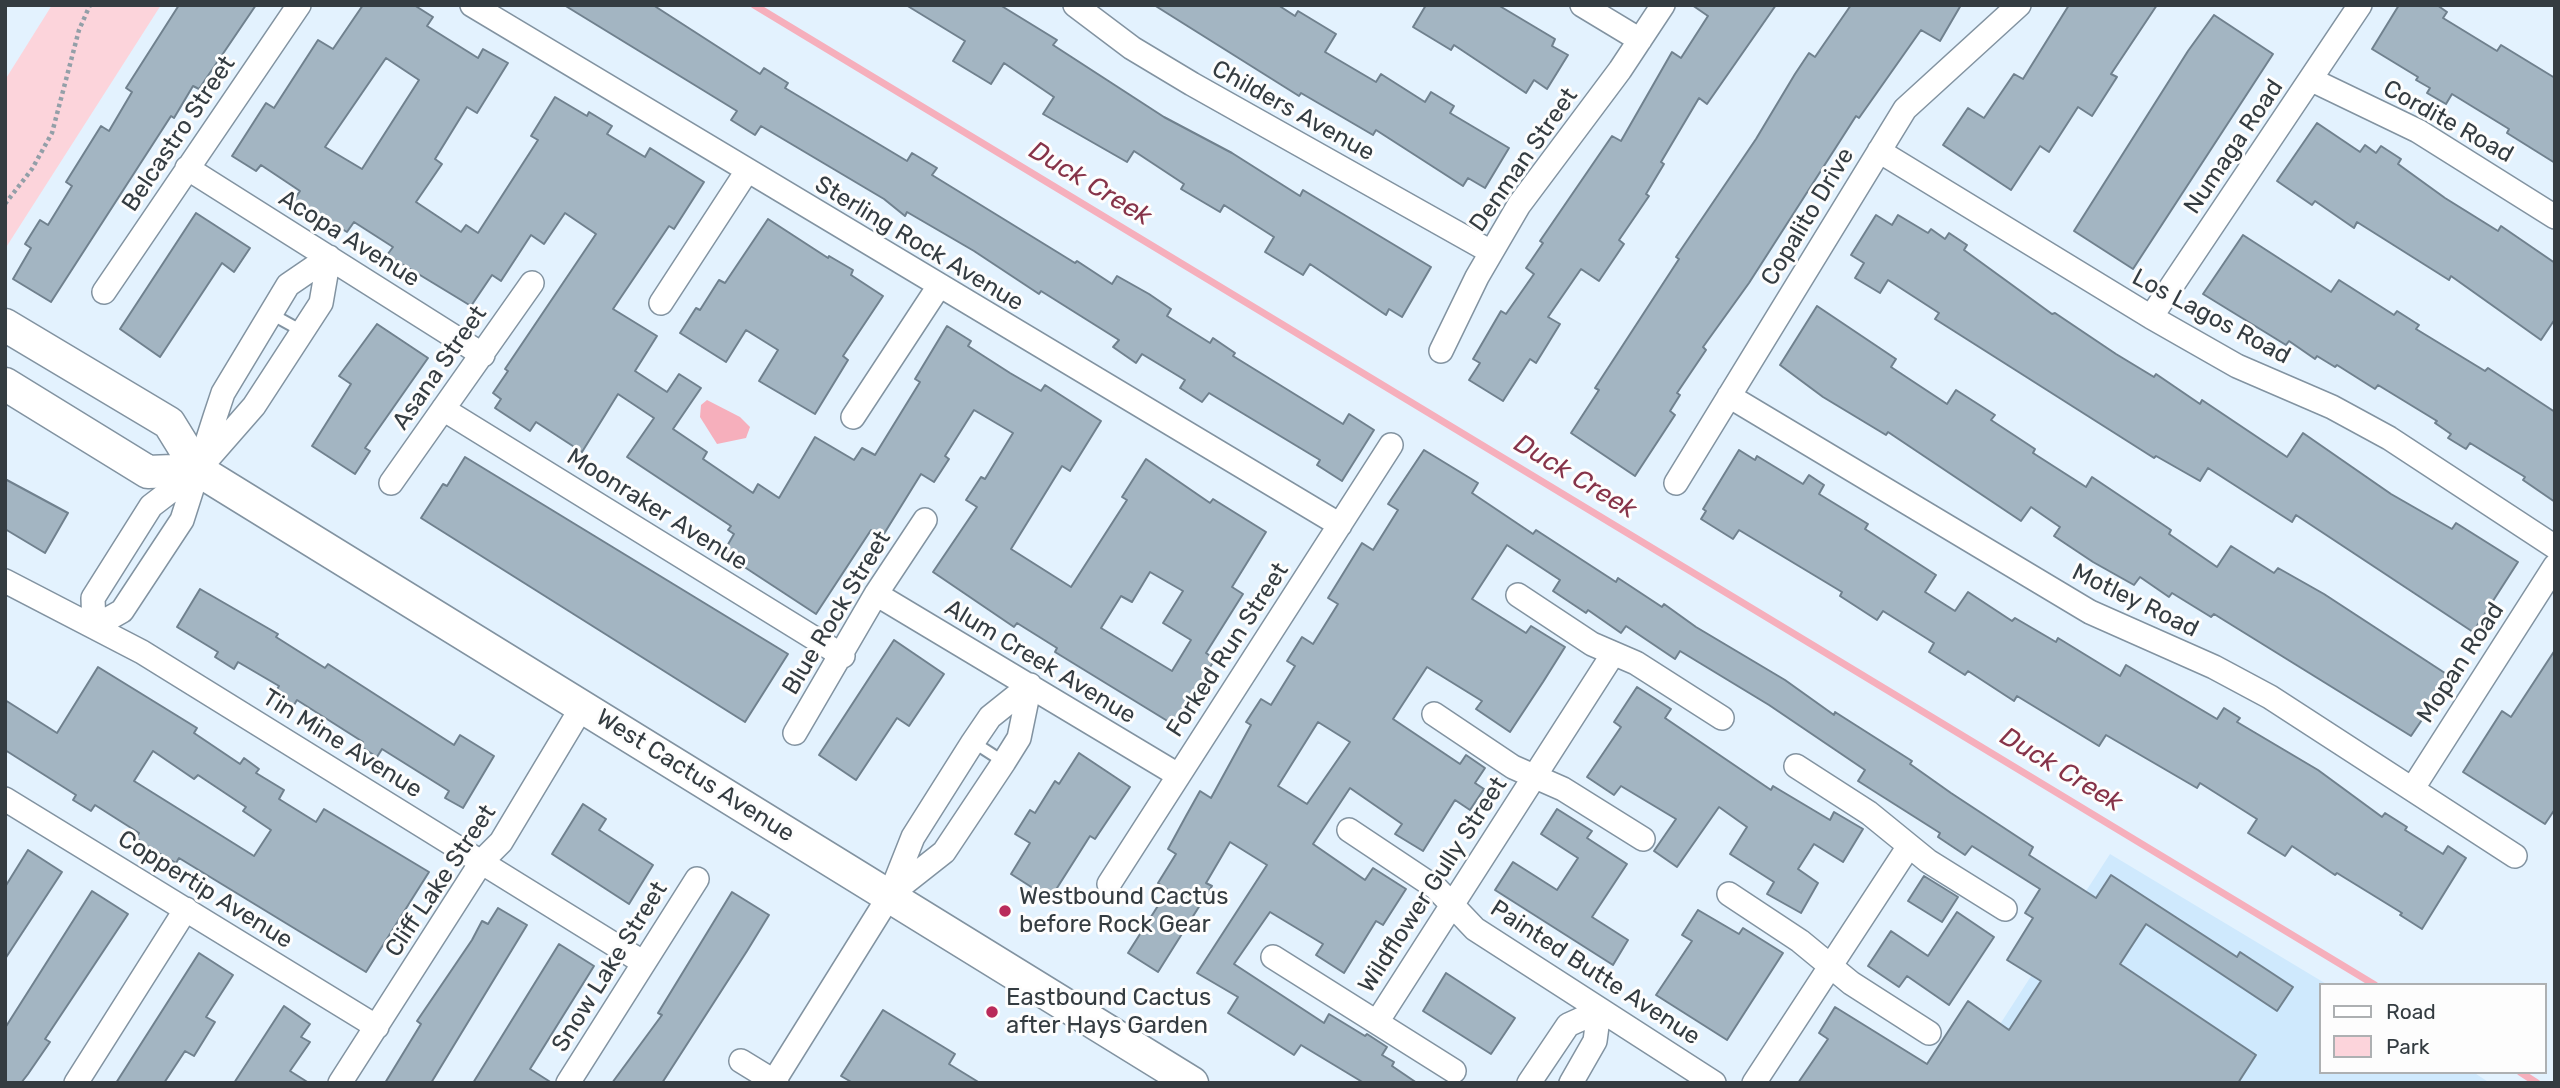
<!DOCTYPE html>
<style>
body{margin:0}
#map{position:relative;width:2560px;height:1088px;overflow:hidden;background:#e3f2fe;font-family:Rubik,sans-serif}
canvas{display:block}
.frame{position:absolute;inset:0;border:7px solid #343c41;pointer-events:none}
.legend{position:absolute;left:2319px;top:983px;width:228px;height:91px;box-sizing:border-box;background:#fdfdfd;border:2px solid #adb0b2;margin:0;padding:9px 12px;list-style:none;font-size:21px;color:#343c41}
.legend li{display:flex;align-items:center;gap:14px;height:35px}
.legend b{width:35px;border:2px solid #adb0b2}
</style>
<div id="map">
<canvas width="2560" height="1088"></canvas>
<div class="frame"></div>
<ul class="legend">
<li><b style="height:9px;background:#fff"></b>Road</li>
<li><b style="height:19px;background:#fcd4db"></b>Park</li>
</ul>
</div>
<script>
const c = document.querySelector('canvas').getContext('2d');
c.lineJoin = 'round';
function paint(path, color) { c.fillStyle = color; c.fill(path, 'evenodd'); }
const shape = rows => new Path2D(rows.map(r => 'M' + r).join(''));
function strokePath(path, color, width, dash) { c.strokeStyle = color; c.lineWidth = width; c.lineCap = dash ? 'butt' : 'round'; c.setLineDash(dash || []); c.stroke(path); }
function label(font, color, halo, rows, align = 'center') {
  c.font = font + ' Rubik,sans-serif'; c.lineWidth = 6; c.setLineDash([]); c.textBaseline = 'middle'; c.strokeStyle = halo; c.fillStyle = color; for (const [text, x, y, turn = 0] of rows) {
    c.save(); c.translate(x, y); c.rotate((+turn || 0) * Math.PI / 180); c.textAlign = isNaN(turn) ? turn : align; if (halo) c.strokeText(text, 0, 0); c.fillText(text, 0, 0); c.restore();
  }
}
const built = shape([
 [2110,854,2328,985,2320,985,2320,1072,2473,1072,2490,1083,1962,1083]
]);
const green = shape([
 [52,5,161,5,5,249,5,80]
]);
const water = shape([
 [707,400,740,417,750,427,746,438,717,444,700,417,701,405]
]);
const stream = shape([
 [754,5,2375,985],
 [2520,1072,2537,1083]
]);
const building = shape([
 [179,5,256,5,199,89,193,86,174,118,171,116,51,302,13,279,31,248,25,244,40,220,48,225,72,186,66,182,101,126,109,131,132,92,126,88,179,5],
 [363,5,414,5,433,17,427,26,478,58,483,49,508,63,477,113,467,107,435,159,442,164,416,202,461,232,466,225,478,233,538,140,531,136,555,97,587,116,589,112,612,126,607,134,645,157,650,148,704,182,674,229,669,226,613,309,657,336,635,371,667,392,679,374,701,388,673,429,707,452,703,459,753,493,758,484,779,498,815,437,854,460,862,448,875,455,920,382,915,379,947,326,971,341,968,346,1010,373,1041,391,1045,385,1101,421,1070,471,1062,466,1011,549,1071,587,1127,500,1122,497,1146,459,1210,503,1213,499,1266,532,1232,587,1243,594,1206,653,1215,659,1174,725,1055,652,1057,648,1017,623,1014,627,933,572,977,507,966,500,981,477,985,479,1013,433,974,410,945,456,949,459,934,482,921,474,882,537,871,530,816,614,723,553,734,534,728,530,731,526,627,457,654,418,618,394,582,452,536,422,530,431,495,408,501,399,493,393,508,371,505,369,596,234,565,213,544,244,531,235,501,281,492,275,471,306,387,255,393,247,354,222,347,232,294,200,300,191,261,165,256,171,232,156,266,103,274,108,318,40,333,49,363,5],
 [386,58,419,80,362,169,325,147,386,58],
 [1150,572,1183,591,1163,623,1191,640,1172,671,1101,628,1121,596,1132,602,1150,572],
 [564,5,653,5,760,74,764,68,788,83,785,88,907,161,912,153,937,168,932,175,1075,263,1077,261,1112,284,1117,276,1149,294,1171,309,1167,316,1210,343,1213,338,1235,353,1233,356,1343,424,1349,414,1374,430,1342,481,1317,465,1320,460,1209,393,1202,402,1180,388,1185,380,1142,354,1136,363,1113,347,1119,340,1041,291,1039,294,974,251,907,212,905,216,884,199,761,126,755,135,731,120,737,111,564,5],
 [906,5,1000,5,1057,40,1053,45,1164,117,1232,153,1300,196,1303,190,1431,267,1402,317,1389,309,1386,315,1310,264,1303,275,1265,252,1274,237,1224,205,1220,212,1181,189,1184,184,1134,151,1127,162,1043,114,1054,97,1004,63,991,84,953,61,965,41,906,5],
 [1154,5,1278,5,1295,16,1298,11,1336,34,1325,52,1376,82,1381,74,1425,102,1431,92,1454,106,1450,113,1509,148,1485,188,1468,178,1463,186,1376,130,1373,135,1301,93,1299,96,1154,5],
 [1426,5,1498,5,1555,39,1552,46,1568,55,1547,89,1534,80,1526,93,1454,45,1451,50,1413,27,1426,5],
 [1692,5,1776,5,1707,104,1699,98,1661,162,1664,164,1646,194,1649,196,1619,240,1624,244,1599,281,1581,269,1548,317,1560,324,1536,363,1530,359,1503,401,1469,380,1480,363,1473,359,1501,311,1506,314,1534,274,1526,268,1543,243,1540,241,1612,136,1621,141,1672,52,1681,58,1708,16,1692,5],
 [1851,5,1961,5,1940,41,1921,30,1859,118,1856,116,1749,283,1703,347,1706,350,1677,393,1680,395,1670,411,1675,415,1635,476,1571,433,1599,390,1595,388,1679,259,1676,257,1756,139,1795,74,1809,53,1815,57,1851,5],
 [2069,5,2157,5,2111,74,2117,77,2092,116,2078,107,2049,152,2040,146,2011,190,1943,145,1968,108,1984,118,2014,74,2023,79,2069,5],
 [2399,5,2437,5,2447,12,2443,18,2497,51,2501,45,2555,78,2555,163,2507,133,2509,129,2452,94,2446,104,2427,93,2430,88,2416,80,2418,77,2372,49,2399,5],
 [2214,15,2273,54,2133,269,2074,231,2188,51,2214,15],
 [2317,123,2360,152,2365,145,2376,153,2381,146,2401,159,2398,164,2445,198,2498,231,2501,226,2555,263,2555,319,2541,340,2451,276,2449,280,2357,222,2354,228,2315,201,2312,205,2277,181,2317,123],
 [196,213,250,248,234,272,222,263,160,357,120,329,196,213],
 [1876,215,1892,225,1898,215,1928,233,1931,229,1945,239,1949,233,1967,245,1964,250,2052,314,2055,313,2116,354,2154,377,2156,374,2200,404,2202,400,2287,457,2303,433,2391,494,2452,529,2456,523,2518,562,2473,632,2296,515,2292,522,2208,468,2200,481,2156,456,2154,458,1935,319,1939,313,1888,280,1880,293,1855,278,1864,263,1851,255,1876,215],
 [768,219,828,258,829,256,853,270,851,275,883,296,843,356,848,360,815,414,759,381,778,350,746,330,726,362,680,333,696,308,700,310,719,280,725,283,768,219],
 [2243,235,2331,292,2339,280,2394,315,2397,311,2419,325,2416,329,2485,371,2488,368,2555,412,2555,502,2523,480,2525,477,2470,443,2466,449,2448,438,2451,434,2435,423,2437,421,2378,385,2375,389,2337,365,2335,367,2317,356,2315,359,2289,341,2286,345,2203,294,2243,235],
 [1817,306,1896,359,1891,367,1947,404,1956,390,1995,415,1991,420,2035,449,2033,453,2086,487,2092,477,2171,530,2169,534,2217,567,2231,546,2274,573,2278,568,2324,594,2451,677,2411,736,2214,614,2211,617,2172,593,2169,597,2140,577,2134,585,2093,562,2054,536,2060,527,2031,507,2021,521,1888,432,1886,435,1823,397,1780,365,1817,306],
 [377,324,428,358,365,448,370,451,355,474,312,446,351,384,339,376,377,324],
 [1424,450,1478,483,1472,493,1533,534,1536,530,1616,582,1618,578,1662,607,1664,604,1696,627,1785,680,1834,715,1835,712,1912,761,1910,764,1951,793,2033,847,2029,855,2096,898,2111,875,2237,957,2240,952,2293,987,2277,1011,2146,924,2120,964,2256,1055,2238,1083,1798,1083,1828,1039,1819,1033,1835,1007,1927,1064,1968,1001,2009,1030,2041,981,2007,960,2033,918,2025,913,2040,889,1972,846,1965,855,1938,837,1940,833,1858,781,1865,770,1769,705,1680,651,1675,659,1626,626,1621,633,1588,610,1586,613,1553,591,1560,580,1507,545,1472,599,1526,633,1531,626,1565,647,1543,682,1510,732,1476,709,1482,701,1427,667,1393,719,1460,764,1466,755,1485,768,1475,783,1484,789,1470,810,1455,800,1423,851,1395,834,1402,824,1350,788,1313,844,1365,880,1373,868,1406,889,1383,925,1376,921,1344,973,1316,955,1323,944,1270,912,1234,964,1324,1023,1329,1014,1365,1036,1367,1034,1387,1047,1382,1055,1394,1062,1392,1066,1417,1083,1364,1083,1301,1045,1294,1055,1228,1013,1238,997,1197,973,1267,865,1230,842,1206,883,1212,886,1158,972,1128,953,1168,890,1158,883,1176,854,1168,849,1186,816,1200,791,1211,798,1251,725,1246,722,1261,699,1271,705,1295,666,1287,661,1302,637,1313,644,1338,604,1328,598,1362,543,1373,550,1398,510,1388,504,1424,450],
 [1318,722,1350,742,1307,804,1278,786,1318,722],
 [1739,450,1755,460,1757,456,1803,484,1809,475,1824,485,1819,494,1868,524,1865,529,1936,575,1925,592,1955,611,1968,592,2012,621,2015,618,2056,642,2058,638,2120,676,2126,665,2217,719,2224,708,2240,718,2237,722,2318,770,2382,817,2385,813,2407,827,2405,830,2443,854,2448,846,2466,858,2422,929,2400,915,2402,913,2337,873,2335,875,2292,846,2285,856,2248,833,2257,819,2200,783,2197,788,2106,735,2099,746,2017,696,2014,701,1968,671,1965,675,1929,652,1934,643,1883,611,1877,620,1840,596,1842,592,1739,530,1733,539,1701,519,1706,511,1703,509,1739,450],
 [465,457,788,654,745,722,421,518,443,484,447,486,465,457],
 [5,479,68,513,45,553,5,529,5,479],
 [200,589,278,634,276,637,325,668,328,664,454,745,460,735,494,756,463,808,445,798,449,791,382,749,377,757,360,746,363,742,297,700,294,705,275,693,279,686,238,662,234,669,215,657,218,652,177,627,200,589],
 [894,640,944,674,909,726,897,718,856,780,819,755,894,640],
 [2555,650,2555,809,2545,824,2463,772,2502,711,2511,717,2555,650],
 [98,667,197,728,194,733,240,764,244,758,259,769,256,773,284,790,279,799,316,822,324,809,429,872,366,972,179,858,176,863,150,848,136,838,139,833,95,805,91,811,73,800,76,795,5,750,5,700,57,733,98,667],
 [153,751,194,779,198,775,246,807,243,811,271,830,254,856,134,781,153,751],
 [1637,687,1671,709,1665,718,1771,790,1773,786,1830,820,1834,812,1863,829,1843,862,1814,844,1798,869,1818,883,1801,913,1767,894,1774,882,1730,854,1747,827,1719,807,1677,867,1654,851,1676,819,1621,786,1614,795,1587,777,1621,727,1614,722,1637,687],
 [1079,753,1130,787,1095,839,1090,836,1050,899,1011,874,1030,843,1015,834,1030,810,1035,813,1055,781,1059,784,1079,753],
 [583,804,606,819,599,830,653,865,629,904,552,854,583,804],
 [1557,809,1592,831,1587,838,1627,864,1592,917,1628,940,1613,965,1495,890,1513,862,1557,890,1578,858,1541,834,1557,809],
 [28,850,62,872,5,959,5,887,28,850],
 [1924,876,1958,897,1942,922,1908,901,1924,876],
 [92,891,128,914,45,1039,50,1042,28,1074,21,1083,5,1083,5,1028,92,891],
 [732,892,769,915,747,951,662,1083,612,1083,662,1015,658,1013,732,892],
 [498,908,527,925,431,1083,385,1083,421,1024,417,1021,472,940,482,921,488,924,498,908],
 [1698,910,1739,934,1743,928,1783,953,1727,1040,1656,995,1692,941,1682,935,1698,910],
 [1957,912,1994,937,1949,1005,1907,976,1899,987,1868,966,1891,931,1928,956,1957,912],
 [559,944,594,966,530,1069,552,1083,473,1083,559,944],
 [199,953,233,975,206,1017,215,1022,194,1056,185,1051,164,1083,116,1083,199,953],
 [1446,973,1515,1018,1491,1054,1423,1011,1446,973],
 [284,1006,310,1024,301,1037,310,1042,290,1071,309,1083,234,1083,284,1006],
 [883,1010,955,1054,949,1064,980,1083,853,1083,841,1076,883,1010]
]);
const path = shape([
 [5,204,32,169,52,133,79,30,90,5]
]);
const service = shape([
 [273,315,302,331],
 [973,742,1004,762]
]);
const minor = shape([
 [472,5,1340,525],
 [1075,5,1132,48,1192,84,1491,252],
 [1582,5,1640,40],
 [2312,80,2418,131,2555,217],
 [1879,151,2151,317,2237,366,2332,407,2389,438,2555,547],
 [187,168,483,355],
 [329,257,321,303,254,406,198,470,151,506,93,598,94,627,122,611,182,520,198,470,215,417,223,393,288,285,329,257],
 [104,292,299,5],
 [661,303,747,171],
 [2151,317,2360,5],
 [1441,351,1477,277,1519,205,1620,70,1663,5],
 [1729,396,2090,612,2214,667,2270,697,2515,856],
 [443,409,843,656],
 [853,417,939,286],
 [391,483,532,283],
 [1676,483,1905,109,2019,5],
 [5,581,142,652,644,963],
 [876,594,1178,775],
 [1518,595,1592,644,1636,663,1722,718],
 [1434,714,1513,767,1563,789,1643,839],
 [795,733,876,594,925,520],
 [1796,766,1869,813,1928,861,2005,909],
 [2413,788,2555,566],
 [5,799,377,1027],
 [1349,830,1436,888,1475,929,1714,1083],
 [1109,884,1391,445],
 [892,893,944,852,1004,762,1019,738,1030,685],
 [1729,894,1800,941,1851,983,1929,1033],
 [1273,957,1454,1071],
 [1377,1022,1613,654],
 [741,1061,777,1083],
 [774,1081,890,895,913,837,973,742,990,717,1030,685],
 [76,1083,186,909],
 [340,1083,482,861,501,842,582,707],
 [568,1083,697,879],
 [1529,1083,1568,1025,1599,1011],
 [1571,1083,1595,1041,1599,1011],
 [1754,1083,1909,846]
]);
const secondary = shape([
 [5,325,169,423,198,470,1192,1083],
 [5,384,148,472,198,470]
]);
const markers = [
 [1005,911,7,"#b92b5a"],
 [992,1012,7,"#b92b5a"]
];
const streetNames = [
 ["Childers Avenue",1293,111,29],
 ["Cordite Road",2448,122,29],
 ["Belcastro Street",179,134,-56],
 ["Numaga Road",2234,147,-56],
 ["Denman Street",1524,160,-55],
 ["Copalito Drive",1808,217,-59],
 ["Acopa Avenue",349,239,32],
 ["Sterling Rock Avenue",919,244,31],
 ["Los Lagos Road",2211,317,28],
 ["Asana Street",440,368,-55],
 ["Moonraker Avenue",657,510,32],
 ["Motley Road",2135,601,26],
 ["Blue Rock Street",837,613,-59],
 ["Forked Run Street",1228,650,-57],
 ["Alum Creek Avenue",1040,662,31],
 ["Mopan Road",2461,663,-57],
 ["Tin Mine Avenue",342,744,32],
 ["West Cactus Avenue",695,776,32],
 ["Cliff Lake Street",441,881,-56],
 ["Wildflower Gully Street",1433,885,-57],
 ["Coppertip Avenue",205,890,32],
 ["Snow Lake Street",610,967,-58],
 ["Painted Butte Avenue",1595,973,33]
];
const poiNames = [
 ["Westbound Cactus",1019,897],
 ["before Rock Gear",1019,925],
 ["Eastbound Cactus",1006,998],
 ["after Hays Garden",1006,1026]
];
const waterNames = [
 ["Duck Creek",1090,184,31],
 ["Duck Creek",1575,477,31],
 ["Duck Creek",2061,770,31]
];
paint(built, '#cfe9fd');
paint(green, '#fcd4db');
paint(water, '#f6afbc');
strokePath(stream, '#f6afbc', 7);
paint(building, '#a3b5c2');
strokePath(building, '#70818e', 2);
strokePath(service, '#8293a1', 14);
strokePath(minor, '#8293a1', 26);
strokePath(secondary, '#8293a1', 35);
strokePath(path, '#939fa8', 4.5, [3.5, 3.5]);
strokePath(service, '#fff', 10);
strokePath(minor, '#fff', 23);
strokePath(secondary, '#fff', 32);
for (const [x, y, r, color] of markers) { const dot = new Path2D(); dot.arc(x, y, r, 0, 2 * Math.PI); c.fillStyle = color; c.fill(dot); strokePath(dot, '#fdfdfd', 2.5); }
label('24px', '#343c41', '#fdfdfd', streetNames);
label('24px', '#343c41', '#fdfdfd', poiNames, 'left');
label('italic 26px', '#863349', '#fdfdfd', waterNames);
</script>
